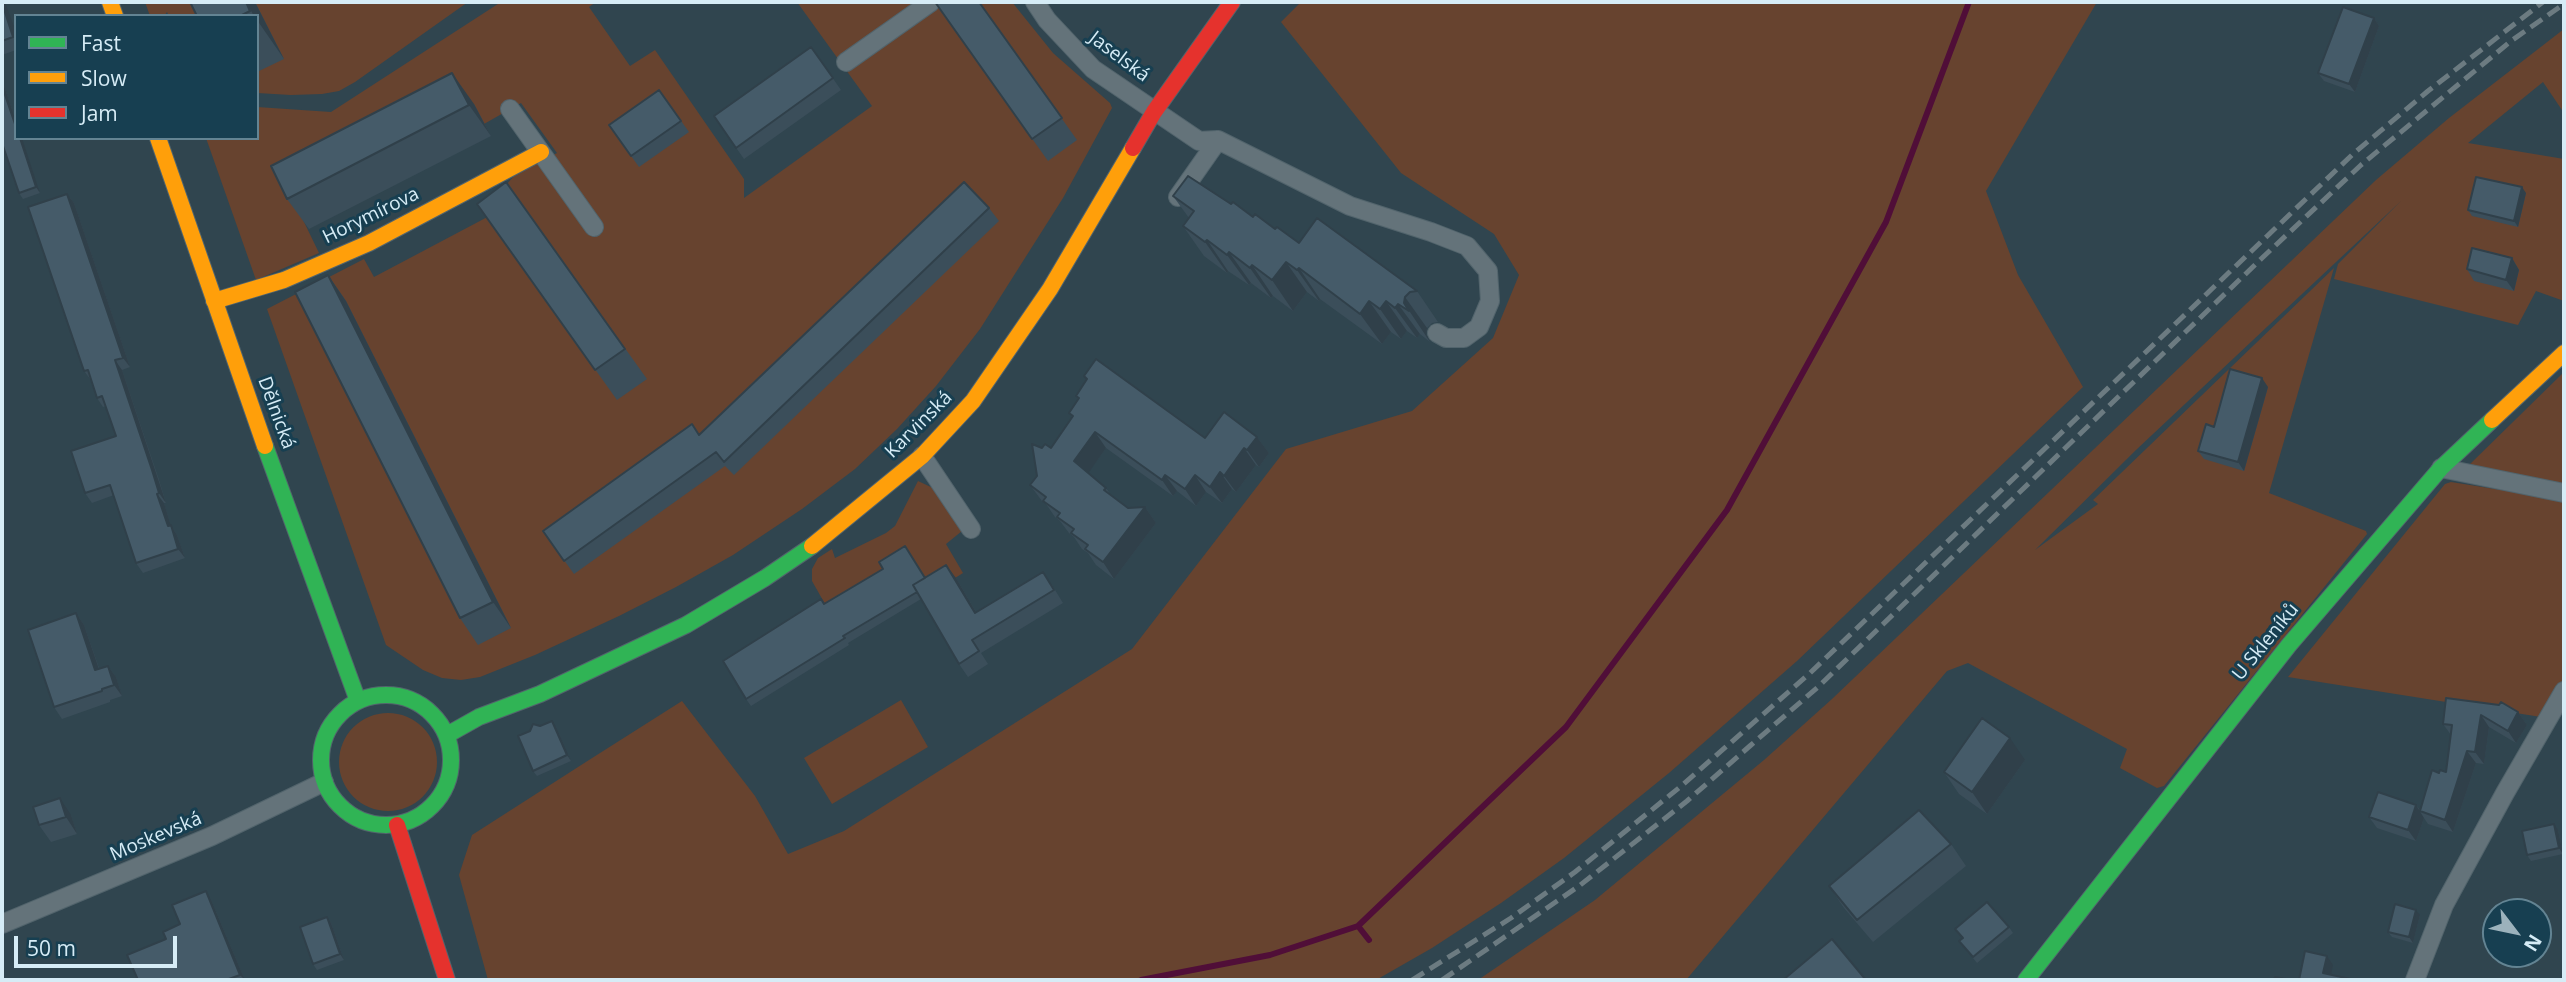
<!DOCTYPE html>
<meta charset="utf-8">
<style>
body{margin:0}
#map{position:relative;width:2566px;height:982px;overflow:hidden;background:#30454f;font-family:"Open Sans",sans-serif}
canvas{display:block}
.frame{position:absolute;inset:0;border:4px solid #d6ecf6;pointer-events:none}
.legend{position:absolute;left:14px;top:14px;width:245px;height:126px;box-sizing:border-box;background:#173f51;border:2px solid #638493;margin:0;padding:9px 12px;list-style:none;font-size:21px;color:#d6ecf6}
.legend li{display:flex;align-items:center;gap:14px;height:35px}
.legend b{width:35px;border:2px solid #638493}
.north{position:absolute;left:2482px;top:898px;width:70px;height:70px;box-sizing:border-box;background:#173f51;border:2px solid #638493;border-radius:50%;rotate:122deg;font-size:19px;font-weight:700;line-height:28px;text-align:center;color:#d6ecf6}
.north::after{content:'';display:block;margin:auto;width:24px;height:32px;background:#9cb2bc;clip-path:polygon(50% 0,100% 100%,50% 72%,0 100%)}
.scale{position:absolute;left:14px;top:936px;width:163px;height:32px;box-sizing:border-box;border:4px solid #d6ecf6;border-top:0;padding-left:9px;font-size:21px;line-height:24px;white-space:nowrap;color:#d6ecf6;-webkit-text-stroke:5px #173f51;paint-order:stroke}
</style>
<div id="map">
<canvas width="2566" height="982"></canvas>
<div class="frame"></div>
<ul class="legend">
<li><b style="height:9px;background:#30b455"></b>Fast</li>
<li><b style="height:9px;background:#ff9f0a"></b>Slow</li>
<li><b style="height:9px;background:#e5322d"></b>Jam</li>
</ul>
<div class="north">N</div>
<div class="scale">50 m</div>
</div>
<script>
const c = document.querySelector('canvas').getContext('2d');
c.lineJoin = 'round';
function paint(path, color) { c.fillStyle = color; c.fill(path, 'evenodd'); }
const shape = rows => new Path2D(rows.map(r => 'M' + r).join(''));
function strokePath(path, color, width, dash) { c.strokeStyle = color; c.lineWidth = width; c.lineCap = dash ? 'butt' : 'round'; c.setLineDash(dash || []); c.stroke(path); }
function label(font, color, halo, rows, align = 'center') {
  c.font = font + ' "Open Sans",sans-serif'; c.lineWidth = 6; c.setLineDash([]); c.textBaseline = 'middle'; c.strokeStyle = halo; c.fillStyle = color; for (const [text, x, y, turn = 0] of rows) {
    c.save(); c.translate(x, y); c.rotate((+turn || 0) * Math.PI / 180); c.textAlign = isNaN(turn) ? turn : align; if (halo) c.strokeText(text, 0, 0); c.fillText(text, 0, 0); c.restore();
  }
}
const green = shape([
 [145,2,468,2,355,82,339,91,322,94,291,95,257,93,257,16,169,16,167,12,164,16,150,16],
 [501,2,596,2,589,7,630,66,655,50,744,179,744,198,872,106,797,2,1012,2,1053,53,1110,103,1112,108,1063,198,980,329,936,386,897,429,855,469,802,509,733,555,676,587,619,616,535,655,480,677,461,680,442,678,423,670,386,645,267,309,364,259,374,277,512,204,506,185,514,176,557,153,521,103,484,124,473,104,292,197,319,253,256,280,206,138,257,138,257,107,331,112],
 [1301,2,2097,2,1986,191,2018,275,2083,387,1797,661,1669,773,1564,858,1501,903,1432,948,1376,980,488,980,459,875,472,835,589,760,682,701,755,796,788,854,844,831,1132,649,1286,449,1412,411,1493,338,1519,275,1494,234,1401,173,1281,22],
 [2564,29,2564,113,2543,82,2468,143,2564,159,2564,301,2536,291,2518,325,2334,279,2338,264,2401,201,2136,450,2035,550,2098,504,2093,500,2334,268,2269,493,2366,531,2367,534,2164,786,2157,788,2120,768,2127,749,1968,663,1947,671,1686,980,1478,980,1595,900,1764,760,1832,699,2376,180,2449,118],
 [2564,372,2564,485,2466,468],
 [918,481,935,489,962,531,946,544,963,573,939,588,884,569,829,611,812,581,812,569,818,558,832,549,835,558,886,533,895,526],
 [2451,482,2564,500,2564,678,2541,717,2288,677,2445,484],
 [901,700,928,747,832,804,804,758],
 '339 762a49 49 0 1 1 98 0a49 49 0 1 1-98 0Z'
]);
const stream = shape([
 [1358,926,1369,940],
 [1141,980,1270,955,1358,926,1566,727,1727,510,1886,222,1969,2]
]);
const street = shape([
 [1035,2,1047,20,1093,69,1199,141,1218,140,1350,206,1431,232,1467,246,1488,271,1490,301,1479,327,1464,338,1446,338,1437,333],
 [846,62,931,2],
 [510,109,594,227],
 [1178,197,1218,140],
 [922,456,971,529],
 [2441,468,2564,493],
 [2,924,212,836,324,782],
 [2415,980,2444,905,2505,793,2564,691]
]);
const fast = shape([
 [265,446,358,701],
 '321 760a65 65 0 1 1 130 0a65 65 0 1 1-130 0Z',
 [447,735,479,717,540,694,686,625,765,578,812,546],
 [2026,980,2289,645,2441,468,2492,420]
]);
const slow = shape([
 [110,2,115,16],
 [158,138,265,446],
 [214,301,284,280,369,243,541,152],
 [2492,420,2564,353],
 [812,546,922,456,973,401,1050,289,1133,148]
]);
const jam = shape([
 [1133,148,1154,112,1232,2],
 [397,825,447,980]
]);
const rail = shape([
 [1412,980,1511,918,1575,872,1680,787,1809,674,2353,154,2428,91,2543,2],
 [1442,980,1579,886,1687,801,1751,745,1818,687,2261,259,2361,165,2511,41,2564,4]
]);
const wall = shape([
 [2,2,16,32,16,50,2,55],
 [190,2,255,2,284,59,257,72,257,16,197,16],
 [935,2,979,2,1077,140,1048,161],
 [2374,18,2379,26,2355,92,2324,81,2318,73],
 [811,47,841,90,744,159,714,116],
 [2,80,16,121,16,138,40,193,23,199,19,193,2,143],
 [659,90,689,132,639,167,609,125],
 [474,104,491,136,309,229,287,199,271,166],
 [506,182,647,379,617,400,477,204],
 [2526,193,2518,227,2472,216,2468,210],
 [67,194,74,203,130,367,122,370,159,480,166,503,164,503,171,526,177,535,185,558,143,573,136,563,114,495,92,503,85,493,116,436,106,406,103,407,97,398,91,380,84,371],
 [1173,196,1231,204,1299,243,1417,291,1438,322,1432,323,1427,328,1426,334,1430,342,1420,334,1417,338,1407,331,1401,339,1391,332,1382,344,1320,299,1319,301,1307,292,1293,311,1273,296,1271,298,1251,283,1249,285,1228,271,1227,273,1204,256,1183,226,1189,218],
 [989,208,999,221,734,475,725,466,574,574,543,531,699,435],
 [2512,258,2519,270,2514,291,2474,281,2467,269],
 [328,275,346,301,511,628,478,645,460,618],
 [1084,376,1205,438,1257,437,1269,453,1259,467,1256,465,1236,492,1232,489,1222,503,1206,492,1196,506,1177,491,1173,496,1106,448,1088,473,1106,488,1111,495,1128,508,1145,507,1156,523,1114,579,1096,565,1088,553,1082,549,1074,537,1069,533,1060,521,1055,517,1046,504,1042,501,1030,485,1037,476,1042,448,1051,448,1072,417,1069,413,1078,399,1076,396,1087,380],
 [2268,387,2244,471,2204,459,2198,451,2214,427],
 [910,553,925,578,956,578,976,612,1052,585,1063,603,981,653,988,664,968,677,959,664,921,599,848,643,849,645,751,706,746,699],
 [76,613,84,625,99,668,108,666,116,677,122,696,110,700,110,702,62,719,54,707],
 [2446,698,2518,712,2527,725,2516,743,2489,727,2484,764,2476,763,2453,832,2428,824,2424,818,2416,841,2377,828,2369,817,2416,805,2420,810,2439,773,2446,772,2451,735,2443,724],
 [552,721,556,727,571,761,537,776,533,771,540,726],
 [2025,760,1987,814,1959,794,1944,772],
 [71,815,77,834,51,842,39,825],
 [2558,830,2563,854,2531,861,2527,855],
 [1951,844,1966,866,1873,942,1844,908,1829,886],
 [206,891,211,900,245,980,138,980,166,939,180,924],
 [2420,915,2413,943,2392,937,2388,932],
 [327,917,331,923,344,960,317,970,313,964],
 [2009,927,2013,933,1977,963,1959,941,1962,938,1955,929]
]);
const shadedWall = shape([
 [2,2,5,2,16,32,16,40,13,37],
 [246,2,255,2,284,59,257,20,257,16,254,16],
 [2374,18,2379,26,2355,92,2349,84],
 [452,73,474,104,491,136,469,105],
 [2,80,16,121,16,127,2,86],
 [20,138,22,138,40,193,36,187],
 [2522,187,2526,193,2518,227,2514,221],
 [67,194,74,203,130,367,123,358],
 [1207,240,1228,271,1227,273,1205,242],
 [1229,252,1251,283,1249,285,1227,255],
 [2512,258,2519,270,2514,291,2506,280],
 [1286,262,1307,292,1293,311,1272,280],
 [1252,265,1273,296,1271,298,1250,268],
 [1299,268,1320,299,1319,301,1297,270],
 [328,275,346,301,511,628,493,602],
 [1405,297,1427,328,1426,334,1430,342,1404,303],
 [1369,301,1391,332,1382,344,1360,314],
 [1386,301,1407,331,1401,339,1380,309],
 [1398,304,1420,334,1417,338,1395,308],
 [115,360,122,370,166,503,159,493],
 [2262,378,2268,387,2244,471,2238,462],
 [1095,432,1106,448,1085,478,1074,461],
 [1257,437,1269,453,1259,467,1247,450],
 [1244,448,1256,465,1236,492,1224,476],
 [1220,472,1232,489,1222,503,1210,487],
 [1165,475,1177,491,1173,496,1162,480],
 [1195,475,1206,492,1196,506,1185,489],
 [157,494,164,503,171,526,177,535,185,558,178,549,168,526],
 [1145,507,1156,523,1114,579,1103,562],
 [946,565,956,578,984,626,975,613],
 [76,613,84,625,103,681,95,670],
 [108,666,116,677,122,696,114,685],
 [2518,712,2527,725,2516,743,2508,731],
 [2481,715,2489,727,2484,764,2475,752],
 [552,721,556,727,571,761,567,755],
 [2010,738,2025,760,1987,814,1972,792],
 [2467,751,2476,763,2453,832,2445,820],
 [60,798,71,815,77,834,66,817],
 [2416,805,2424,818,2416,841,2408,830],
 [2554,824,2558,830,2563,854,2559,848],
 [206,891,211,900,245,980,240,975],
 [2416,910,2420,915,2413,943,2409,937],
 [327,917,331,923,344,960,340,954],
 [2327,956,2333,965,2330,980,2323,973]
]);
const building = shape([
 [190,2,246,2,250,11,240,16,197,16,190,2],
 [935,2,979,2,1062,118,1032,139,935,2],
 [2,3,13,37,2,41,2,3],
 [2343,7,2374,18,2349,84,2318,73,2343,7],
 [811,47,833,78,736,148,714,116,811,47],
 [452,73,469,105,287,199,271,166,452,73],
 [2,86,16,127,16,138,20,138,36,187,19,193,2,143,2,86],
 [659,90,681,121,631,156,609,125,659,90],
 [1188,176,1231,204,1233,202,1253,217,1255,214,1275,229,1277,227,1299,243,1317,218,1417,291,1410,292,1405,297,1404,303,1409,311,1398,304,1395,308,1386,301,1380,309,1369,301,1360,314,1299,268,1297,270,1286,262,1272,280,1252,265,1250,268,1229,252,1227,255,1207,240,1205,242,1183,226,1194,211,1173,196,1188,176],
 [2476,177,2522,187,2514,221,2468,210,2476,177],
 [506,182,625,349,595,370,477,204,506,182],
 [964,182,989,208,724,462,716,452,564,561,543,531,692,424,699,435,964,182],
 [67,194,123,358,115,360,152,470,159,493,157,494,168,526,171,525,178,549,136,563,110,485,85,493,71,451,116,436,102,396,97,398,88,370,84,371,28,207,67,194],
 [2472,248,2512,258,2506,280,2467,269,2472,248],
 [328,275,493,602,460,618,295,292,328,275],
 [1096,359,1205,438,1224,412,1257,437,1247,450,1244,448,1224,476,1220,472,1210,487,1195,475,1185,489,1165,475,1162,480,1095,432,1074,461,1106,488,1104,490,1128,508,1145,507,1103,562,1085,549,1088,545,1071,533,1074,529,1057,517,1060,513,1043,501,1046,497,1030,485,1037,476,1032,444,1042,448,1045,444,1051,448,1073,416,1069,413,1079,398,1076,396,1087,379,1084,376,1096,359],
 [2230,369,2262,378,2238,462,2198,451,2206,424,2214,427,2230,369],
 [905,546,925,578,913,585,917,592,843,636,845,638,746,699,723,661,821,599,824,604,883,569,879,562,905,546],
 [946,565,975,613,1043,572,1054,590,972,640,979,651,959,664,913,585,946,565],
 [76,613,95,670,108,666,114,685,102,689,102,691,54,707,28,630,76,613],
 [2446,698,2499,705,2501,702,2518,712,2508,731,2481,715,2475,752,2467,751,2445,820,2420,811,2432,770,2439,773,2440,770,2446,772,2452,725,2443,724,2446,698],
 [1982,718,2010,738,1972,792,1944,772,1982,718],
 [552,721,567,755,533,771,518,736,530,731,533,724,540,726,552,721],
 [2378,792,2416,805,2408,830,2369,817,2378,792],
 [60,798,66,817,39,825,33,807,60,798],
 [1919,810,1951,844,1857,920,1829,886,1919,810],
 [2554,824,2559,848,2527,855,2522,831,2554,824],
 [206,891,240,975,226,980,138,980,127,955,166,939,163,932,180,924,172,905,206,891],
 [1987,902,2009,927,1973,957,1959,941,1963,938,1955,929,1987,902],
 [2395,904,2416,910,2409,937,2388,932,2395,904],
 [327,917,340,954,313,964,300,927,327,917],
 [1832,939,1866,980,1783,980,1832,939],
 [2305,951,2327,956,2323,973,2355,980,2299,980,2305,951],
 [2275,977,2291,980,2274,980,2275,977]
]);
const streetNames = [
 ["Jaselská",1119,57,37],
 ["Horymírova",371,216,-26],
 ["Dělnická",276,413,70],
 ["Karvinská",919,425,-45],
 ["U Skleníků",2266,642,-51],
 ["Moskevská",156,837,-23]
];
paint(green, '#67432f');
strokePath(stream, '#500e38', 6);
strokePath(street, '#52646c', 20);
strokePath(fast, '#52646c', 18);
strokePath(slow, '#52646c', 18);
strokePath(jam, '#52646c', 18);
strokePath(street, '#64737a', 18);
strokePath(fast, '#30b455', 16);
strokePath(slow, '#ff9f0a', 16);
strokePath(jam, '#e5322d', 16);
strokePath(rail, '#6c7b81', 5, [14, 7]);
paint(wall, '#3b4e5a');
paint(shadedWall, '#30404a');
paint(building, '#455b69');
strokePath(building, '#30404a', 2);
label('19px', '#d6ecf6', '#173f51', streetNames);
</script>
